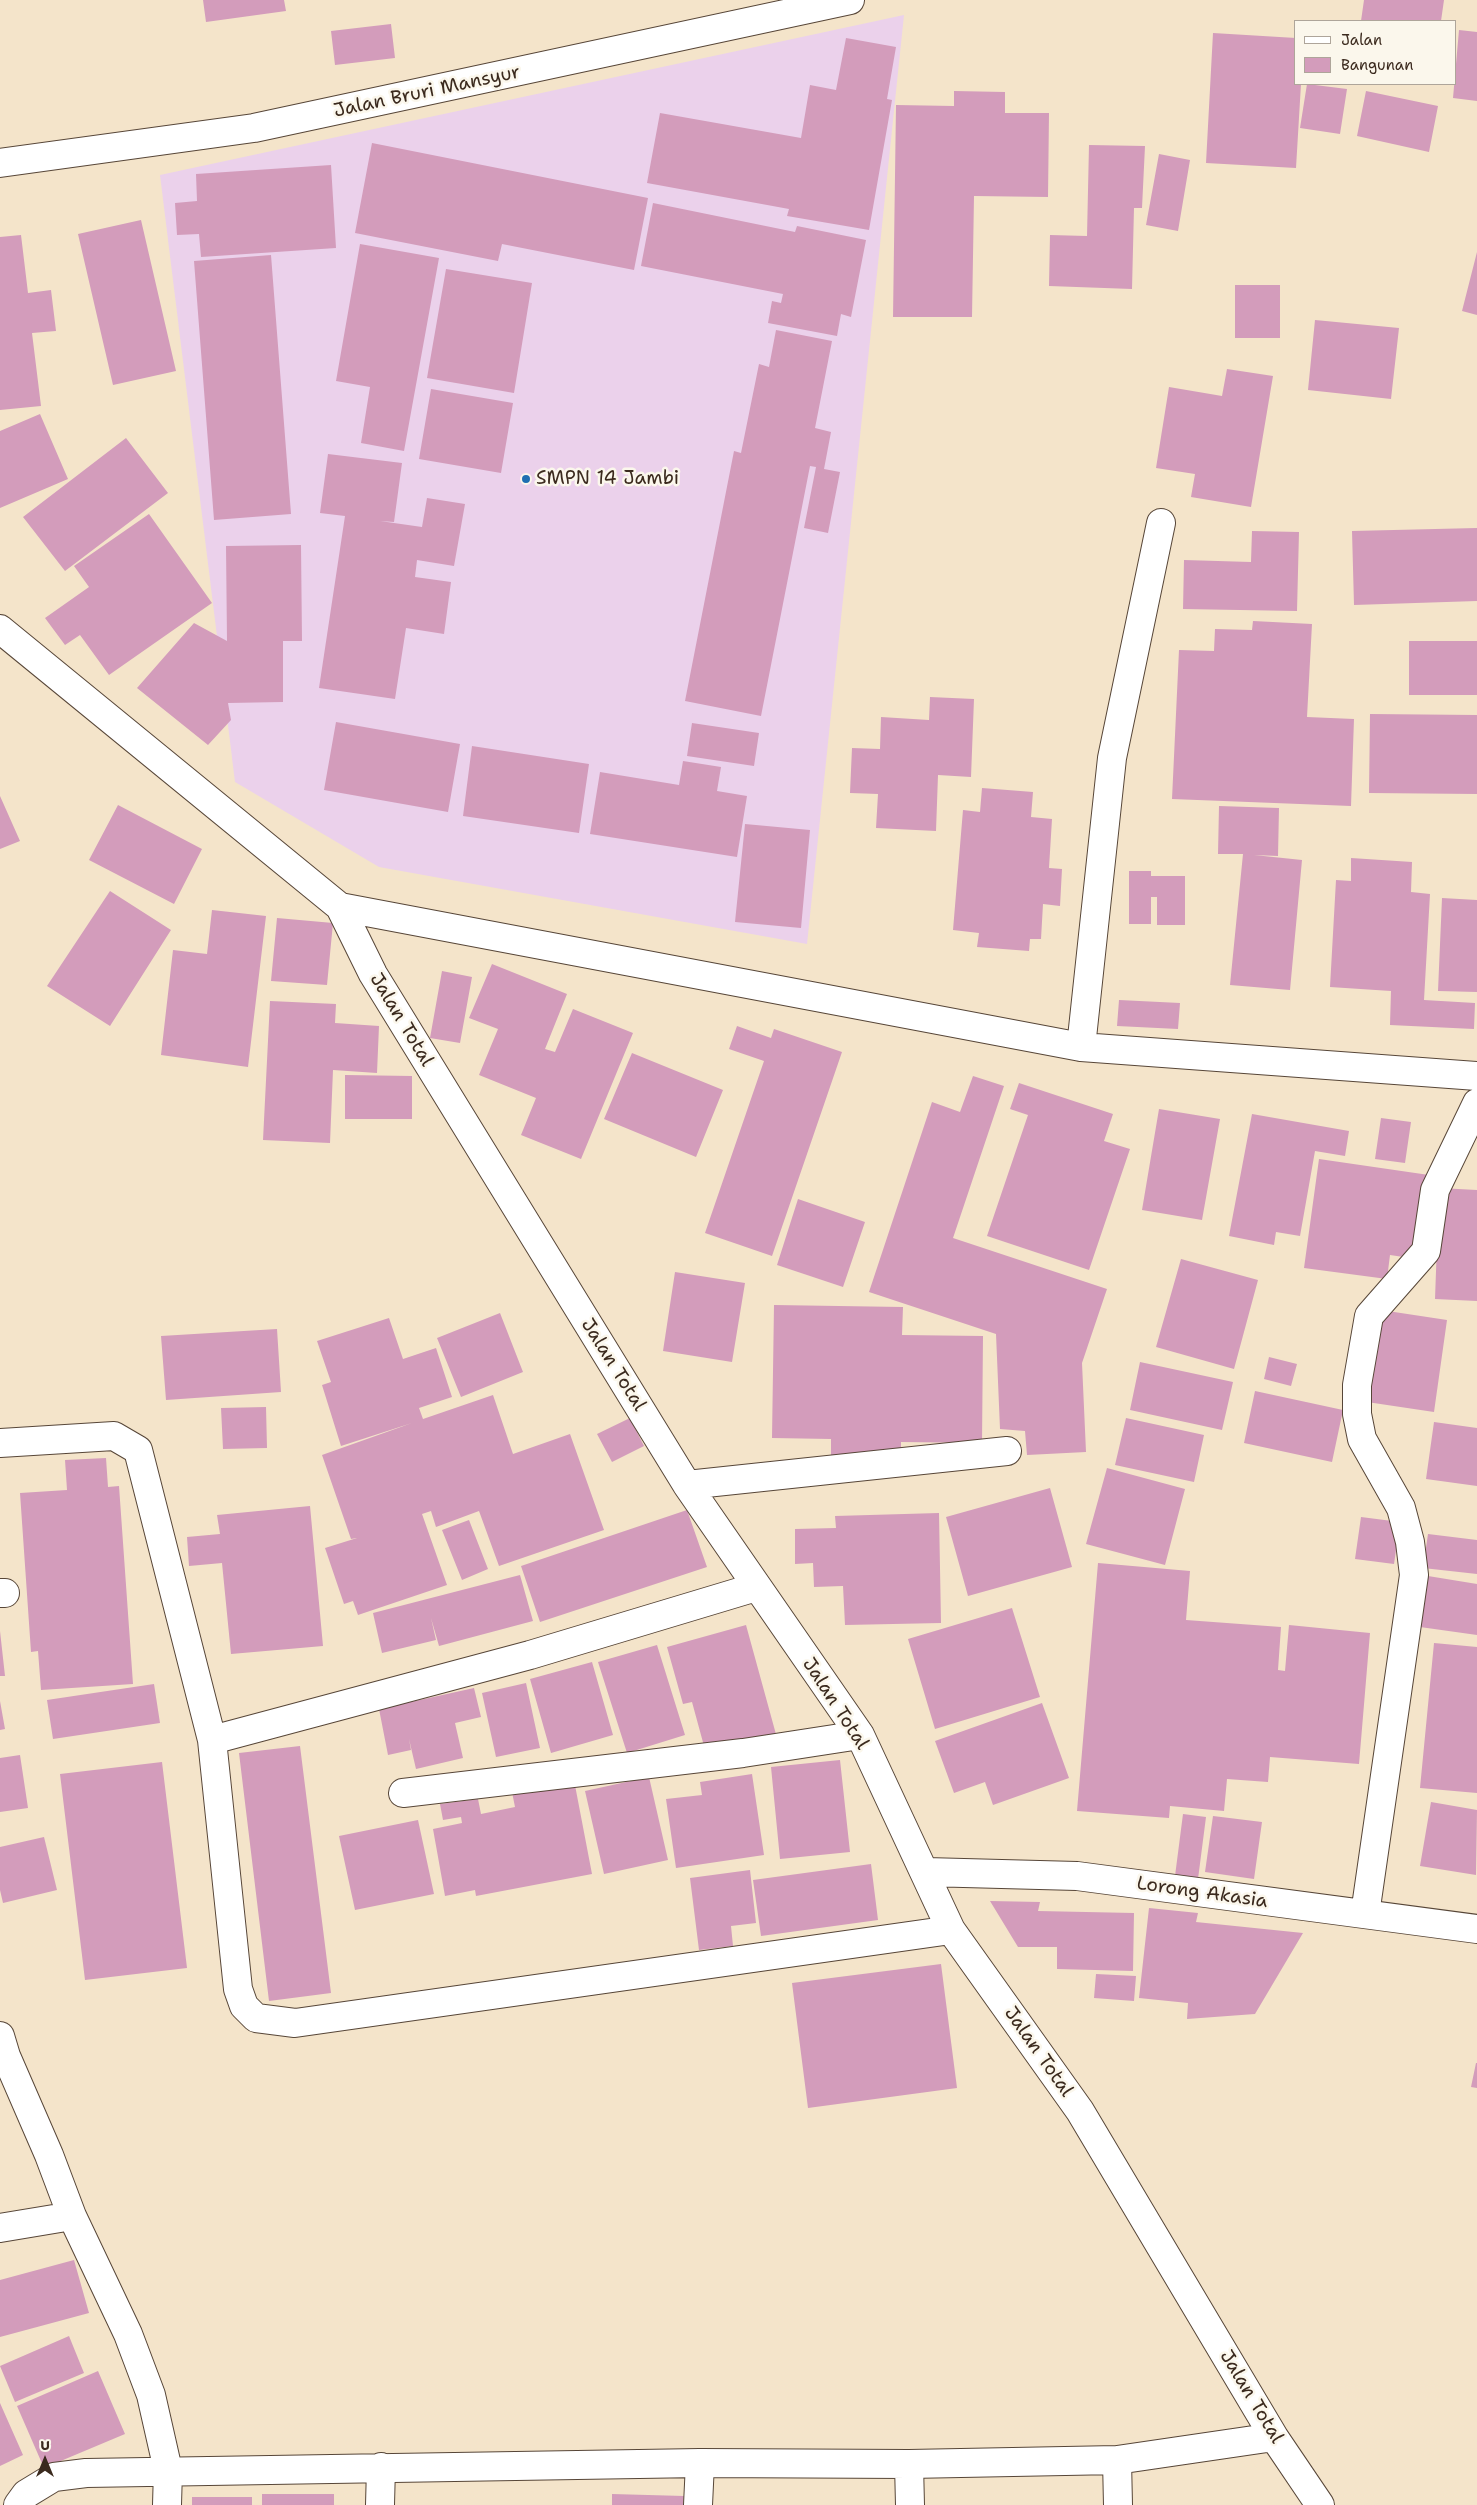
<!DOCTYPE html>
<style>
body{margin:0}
#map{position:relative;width:1477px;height:2505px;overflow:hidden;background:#f4e4ca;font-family:"Shantell Sans",sans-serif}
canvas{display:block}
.legend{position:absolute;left:1294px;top:20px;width:162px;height:65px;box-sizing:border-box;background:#fbf7ec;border:1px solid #aea59a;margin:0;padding:6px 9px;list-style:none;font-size:15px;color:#3b2a1e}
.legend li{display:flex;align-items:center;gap:10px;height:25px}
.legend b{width:25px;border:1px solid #aea59a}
.north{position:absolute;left:20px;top:2435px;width:50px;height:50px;-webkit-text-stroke:4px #fbf7ec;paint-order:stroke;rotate:0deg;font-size:14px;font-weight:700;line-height:20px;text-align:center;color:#3b2a1e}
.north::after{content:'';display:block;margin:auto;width:18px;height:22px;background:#3b2a1e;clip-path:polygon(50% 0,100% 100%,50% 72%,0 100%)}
</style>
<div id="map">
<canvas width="1477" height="2505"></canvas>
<ul class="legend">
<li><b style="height:6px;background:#fff"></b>Jalan</li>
<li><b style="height:14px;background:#d39cbb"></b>Bangunan</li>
</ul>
<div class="north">U</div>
</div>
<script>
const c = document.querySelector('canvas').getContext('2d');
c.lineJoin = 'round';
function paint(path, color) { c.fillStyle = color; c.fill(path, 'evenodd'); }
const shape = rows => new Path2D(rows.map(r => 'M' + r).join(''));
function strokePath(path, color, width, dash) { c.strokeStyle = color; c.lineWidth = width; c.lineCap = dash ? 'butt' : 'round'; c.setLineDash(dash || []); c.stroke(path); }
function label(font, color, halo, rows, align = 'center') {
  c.font = font + ' "Shantell Sans",sans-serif'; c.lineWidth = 5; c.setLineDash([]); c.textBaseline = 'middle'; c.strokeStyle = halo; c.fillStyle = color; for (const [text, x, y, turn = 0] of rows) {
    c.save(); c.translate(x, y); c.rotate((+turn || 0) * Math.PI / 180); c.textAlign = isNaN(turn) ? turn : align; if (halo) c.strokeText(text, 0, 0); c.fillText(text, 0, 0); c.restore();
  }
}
const built = shape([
 [904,15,807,944,379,867,235,782,160,175]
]);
const building = shape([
 [203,0,284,0,286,11,206,22],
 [1364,0,1444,0,1441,21,1361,21],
 [391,24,395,58,335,65,331,31],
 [1459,30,1477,32,1477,101,1453,98],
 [1213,33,1296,38,1296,84,1301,84,1296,168,1206,163],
 [846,38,896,47,887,99,892,100,869,230,787,216,789,209,647,183,660,113,801,138,810,85,836,90],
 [1307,84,1347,89,1340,134,1300,128],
 [954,91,1005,92,1005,113,1049,113,1048,197,974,196,972,317,893,317,896,105,954,106],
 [1366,91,1438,106,1429,152,1357,136],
 [372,143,648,198,634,270,502,244,498,261,355,233],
 [1089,145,1145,146,1142,208,1134,208,1132,289,1049,286,1050,235,1087,236],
 [1159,154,1190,160,1178,231,1146,225],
 [331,165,336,248,201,257,199,234,177,235,175,203,197,201,196,174],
 [653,203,795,232,797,226,866,240,851,317,841,314,837,336,768,323,772,301,781,303,783,294,641,266],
 [141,220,176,371,113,385,78,234],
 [21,235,28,293,51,290,56,331,32,333,41,406,0,410,0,237],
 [360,244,439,258,404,451,361,443,370,387,336,381],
 [1477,252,1477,315,1462,311],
 [271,255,291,514,214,520,194,261],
 [446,269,532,283,514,393,427,378],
 [1235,285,1280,285,1280,338,1235,338],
 [1315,320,1399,328,1391,399,1308,390],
 [776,330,832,341,815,428,831,432,824,469,840,472,828,533,804,528,816,467,810,466,761,716,685,701,734,451,741,453,759,364,769,367],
 [1227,369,1273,376,1251,507,1191,497,1195,474,1156,468,1169,387,1222,396],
 [431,389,513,403,501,473,419,459],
 [40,414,68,479,0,508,0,431],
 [126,438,168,493,65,571,23,517],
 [328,454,402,463,394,522,380,521,422,527,427,498,465,504,454,566,417,560,415,577,451,582,444,634,406,628,395,699,319,688,345,516,320,513],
 [149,514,212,603,109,675,80,635,65,645,45,618,89,587,74,566],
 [1477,528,1477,601,1354,605,1352,531],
 [1252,531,1299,532,1297,611,1183,609,1184,560,1251,562],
 [301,545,302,641,283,641,283,702,228,703,231,720,208,745,137,688,194,623,227,641,226,546],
 [1253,621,1312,624,1307,717,1354,719,1351,806,1172,799,1179,650,1214,651,1215,629,1252,630],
 [1409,641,1477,641,1477,695,1409,695],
 [930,697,974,699,971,777,938,775,936,831,876,828,878,794,850,793,852,748,880,749,881,717,929,720],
 [1370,714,1477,715,1477,794,1369,793],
 [336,722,460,744,448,812,324,790],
 [692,723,759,733,754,766,687,756],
 [472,746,589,764,579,833,463,816],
 [683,761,721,767,717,791,747,796,737,857,590,834,600,772,679,785],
 [982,788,1033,792,1031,817,1052,819,1049,868,1062,869,1060,906,1043,904,1041,939,1030,939,1029,951,977,947,979,933,953,930,963,810,980,812],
 [0,796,20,841,0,849],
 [118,805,202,849,174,904,89,860],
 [1219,806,1279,808,1278,856,1254,855,1302,860,1290,990,1230,985,1243,854,1218,854],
 [745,824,810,830,801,928,735,922],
 [1351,858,1412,862,1411,892,1430,894,1424,1000,1475,1003,1474,1029,1390,1025,1391,991,1330,987,1336,880,1351,881],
 [1129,871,1151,871,1151,876,1185,876,1185,925,1157,925,1157,897,1151,897,1151,924,1129,924],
 [110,891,171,930,110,1026,47,986],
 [1442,898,1477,900,1477,992,1438,991],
 [212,910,266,916,248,1067,161,1055,173,950,207,954],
 [277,918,333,923,327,985,271,981],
 [492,964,567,994,545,1049,555,1052,573,1009,633,1033,581,1159,521,1135,536,1098,479,1075,498,1029,469,1018],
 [442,971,472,977,460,1043,430,1038],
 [1119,1000,1180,1003,1178,1029,1117,1026],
 [270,1001,336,1004,335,1023,379,1026,377,1073,333,1070,330,1143,263,1140],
 [737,1026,771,1038,774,1029,842,1052,772,1256,705,1233,764,1061,729,1049],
 [632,1053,723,1090,696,1157,604,1119],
 [345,1075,412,1076,412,1119,345,1119],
 [973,1076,1004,1086,953,1238,1107,1289,1082,1363,1086,1452,1027,1455,1025,1431,1000,1429,996,1334,869,1292,932,1102,960,1112],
 [1019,1083,1113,1114,1104,1141,1130,1149,1089,1270,987,1236,1028,1115,1010,1109],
 [1159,1109,1220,1119,1202,1220,1142,1210],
 [1252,1114,1349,1131,1345,1156,1315,1151,1300,1236,1276,1232,1274,1245,1229,1236],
 [1381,1118,1411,1122,1405,1163,1375,1159],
 [1319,1159,1429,1175,1417,1259,1390,1255,1387,1279,1304,1268],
 [1439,1188,1477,1190,1477,1301,1435,1299],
 [798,1199,865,1222,843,1287,777,1265],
 [1181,1259,1258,1280,1234,1369,1156,1347],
 [675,1272,745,1283,732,1362,663,1351],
 [774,1305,903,1307,902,1335,983,1336,982,1443,901,1442,901,1456,831,1455,831,1439,772,1438],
 [1381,1310,1447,1320,1434,1412,1367,1402],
 [500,1313,523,1372,461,1397,437,1338],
 [389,1318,403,1359,436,1348,452,1397,419,1408,423,1419,493,1395,513,1454,570,1434,604,1530,499,1566,479,1511,436,1527,431,1511,422,1514,447,1585,358,1615,353,1601,344,1604,325,1548,357,1538,351,1539,322,1455,412,1423,341,1446,322,1385,331,1382,317,1341],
 [277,1329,281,1392,166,1400,161,1336],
 [1269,1357,1297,1364,1291,1386,1264,1379],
 [1140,1362,1233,1382,1222,1430,1130,1410],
 [1255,1391,1343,1410,1332,1462,1244,1443],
 [266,1407,267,1448,223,1449,221,1408],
 [630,1418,644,1446,612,1462,597,1434],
 [1126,1418,1204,1435,1194,1482,1115,1465],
 [1434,1422,1477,1428,1477,1486,1426,1479],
 [106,1458,108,1487,119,1486,133,1684,41,1690,38,1651,31,1652,20,1493,67,1490,65,1460],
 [1107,1468,1185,1489,1165,1565,1086,1544],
 [1050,1488,1072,1567,968,1596,946,1517],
 [310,1506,323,1646,231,1654,222,1563,189,1566,187,1537,220,1534,217,1515],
 [687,1510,707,1567,540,1622,521,1566],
 [939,1513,941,1623,845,1625,843,1586,814,1587,813,1563,795,1564,795,1529,836,1528,835,1516],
 [1361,1517,1400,1522,1394,1564,1355,1559],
 [469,1520,488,1569,462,1580,442,1530],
 [1428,1534,1477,1540,1477,1574,1423,1568],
 [1098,1563,1190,1571,1186,1620,1281,1627,1278,1670,1285,1671,1289,1625,1370,1633,1359,1764,1270,1757,1268,1782,1227,1779,1224,1811,1170,1806,1169,1818,1077,1811],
 [520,1575,533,1621,439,1646,431,1618,436,1640,382,1653,373,1613],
 [1428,1576,1477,1584,1477,1635,1420,1627],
 [1012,1608,1040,1697,935,1729,908,1639],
 [746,1625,777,1738,707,1757,692,1702,683,1704,667,1647],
 [0,1631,5,1676,0,1676],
 [1434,1643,1477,1647,1477,1793,1420,1788],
 [657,1645,685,1735,627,1753,598,1662],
 [592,1662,613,1735,551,1753,530,1679],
 [526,1683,540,1748,496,1757,482,1693],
 [154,1684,160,1723,53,1739,47,1700],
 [474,1688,481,1717,455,1723,463,1758,416,1769,409,1739,411,1750,388,1755,379,1709],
 [0,1701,5,1729,0,1730],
 [1042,1703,1069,1778,993,1805,985,1782,954,1793,935,1741],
 [300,1746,331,1993,269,2001,239,1753],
 [20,1755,28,1808,0,1812,0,1758],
 [840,1760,850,1852,780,1859,771,1767],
 [162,1762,187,1968,85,1980,60,1774],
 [752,1774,764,1855,676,1868,666,1799,702,1795,700,1782],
 [649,1777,668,1860,604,1874,585,1791],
 [574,1780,592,1874,476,1896,475,1890,445,1896,433,1829,462,1823,461,1817,443,1820,440,1804,478,1799,481,1814,515,1807,512,1792],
 [1431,1802,1477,1810,1476,1875,1420,1866],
 [1183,1814,1206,1817,1198,1879,1175,1876],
 [1213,1816,1262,1822,1254,1879,1205,1872],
 [418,1820,434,1894,355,1910,339,1836],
 [44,1837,57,1890,3,1903,0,1890,0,1847],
 [871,1864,878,1920,761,1936,753,1880],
 [750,1870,756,1923,731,1926,733,1946,699,1950,690,1878],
 [990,1901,1040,1902,1038,1911,1134,1913,1133,1971,1057,1969,1057,1947,1018,1947],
 [1149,1908,1198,1913,1196,1922,1303,1933,1255,2014,1187,2019,1188,2003,1139,1998],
 [941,1964,957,2088,808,2108,792,1983],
 [1096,1974,1136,1976,1134,2001,1094,1998],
 [1476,2063,1477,2063,1477,2088,1471,2087],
 [74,2260,89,2313,0,2337,0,2280],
 [69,2336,84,2373,15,2402,0,2366],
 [98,2371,125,2434,44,2468,17,2406],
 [0,2403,23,2455,0,2466],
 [262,2494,334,2494,334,2505,262,2505],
 [612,2494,684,2496,683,2505,612,2505],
 [192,2497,252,2497,252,2505,192,2505]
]);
const minor = shape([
 [0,163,254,128,850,0],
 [0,629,340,907,1081,1047,1477,1076],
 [340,907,373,974,687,1485,860,1735,951,1930,1080,2111,1274,2437,1320,2505],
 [1081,1047,1112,758,1161,523],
 [0,1443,114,1436,138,1450,212,1740,238,1989,244,2006,256,2018,295,2023,951,1930],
 [687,1485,1007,1451],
 [0,1593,5,1593],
 [212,1740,530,1655,756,1587],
 [403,1793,743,1753,860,1735],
 [926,1872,1077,1876,1477,1929],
 [1365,1914,1414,1575,1410,1542,1401,1508,1362,1439,1357,1414,1357,1385,1369,1316,1426,1251,1435,1190,1477,1103],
 [0,2036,6,2056,49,2155,72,2216,128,2334,151,2395,168,2470,167,2505],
 [0,2228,72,2216],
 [1117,2460,1118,2505],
 [909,2464,910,2505],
 [18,2505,26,2494,54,2477,86,2473,700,2463,909,2464,1117,2460,1274,2437],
 [380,2505,381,2467],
 [698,2505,700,2463]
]);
const markers = [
 [526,479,5,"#1f6fb2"]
];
const streetNames = [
 ["Jalan Bruri Mansyur",427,92,-12],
 ["Jalan Total",401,1020,59],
 ["Jalan Total",613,1365,58],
 ["Jalan Total",835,1704,57],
 ["Lorong Akasia",1202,1893,8],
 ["Jalan Total",1038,2052,55],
 ["Jalan Total",1251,2397,59]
];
const poiNames = [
 ["SMPN 14 Jambi",536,479]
];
paint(built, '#ebd1eb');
paint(building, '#d39cbb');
strokePath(minor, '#574638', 30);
strokePath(minor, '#fff', 28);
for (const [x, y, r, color] of markers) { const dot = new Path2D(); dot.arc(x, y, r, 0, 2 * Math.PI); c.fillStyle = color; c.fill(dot); strokePath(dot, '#fbf7ec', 2); }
label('19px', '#3b2a1e', '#fbf7ec', streetNames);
label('19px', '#3b2a1e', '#fbf7ec', poiNames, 'left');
</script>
